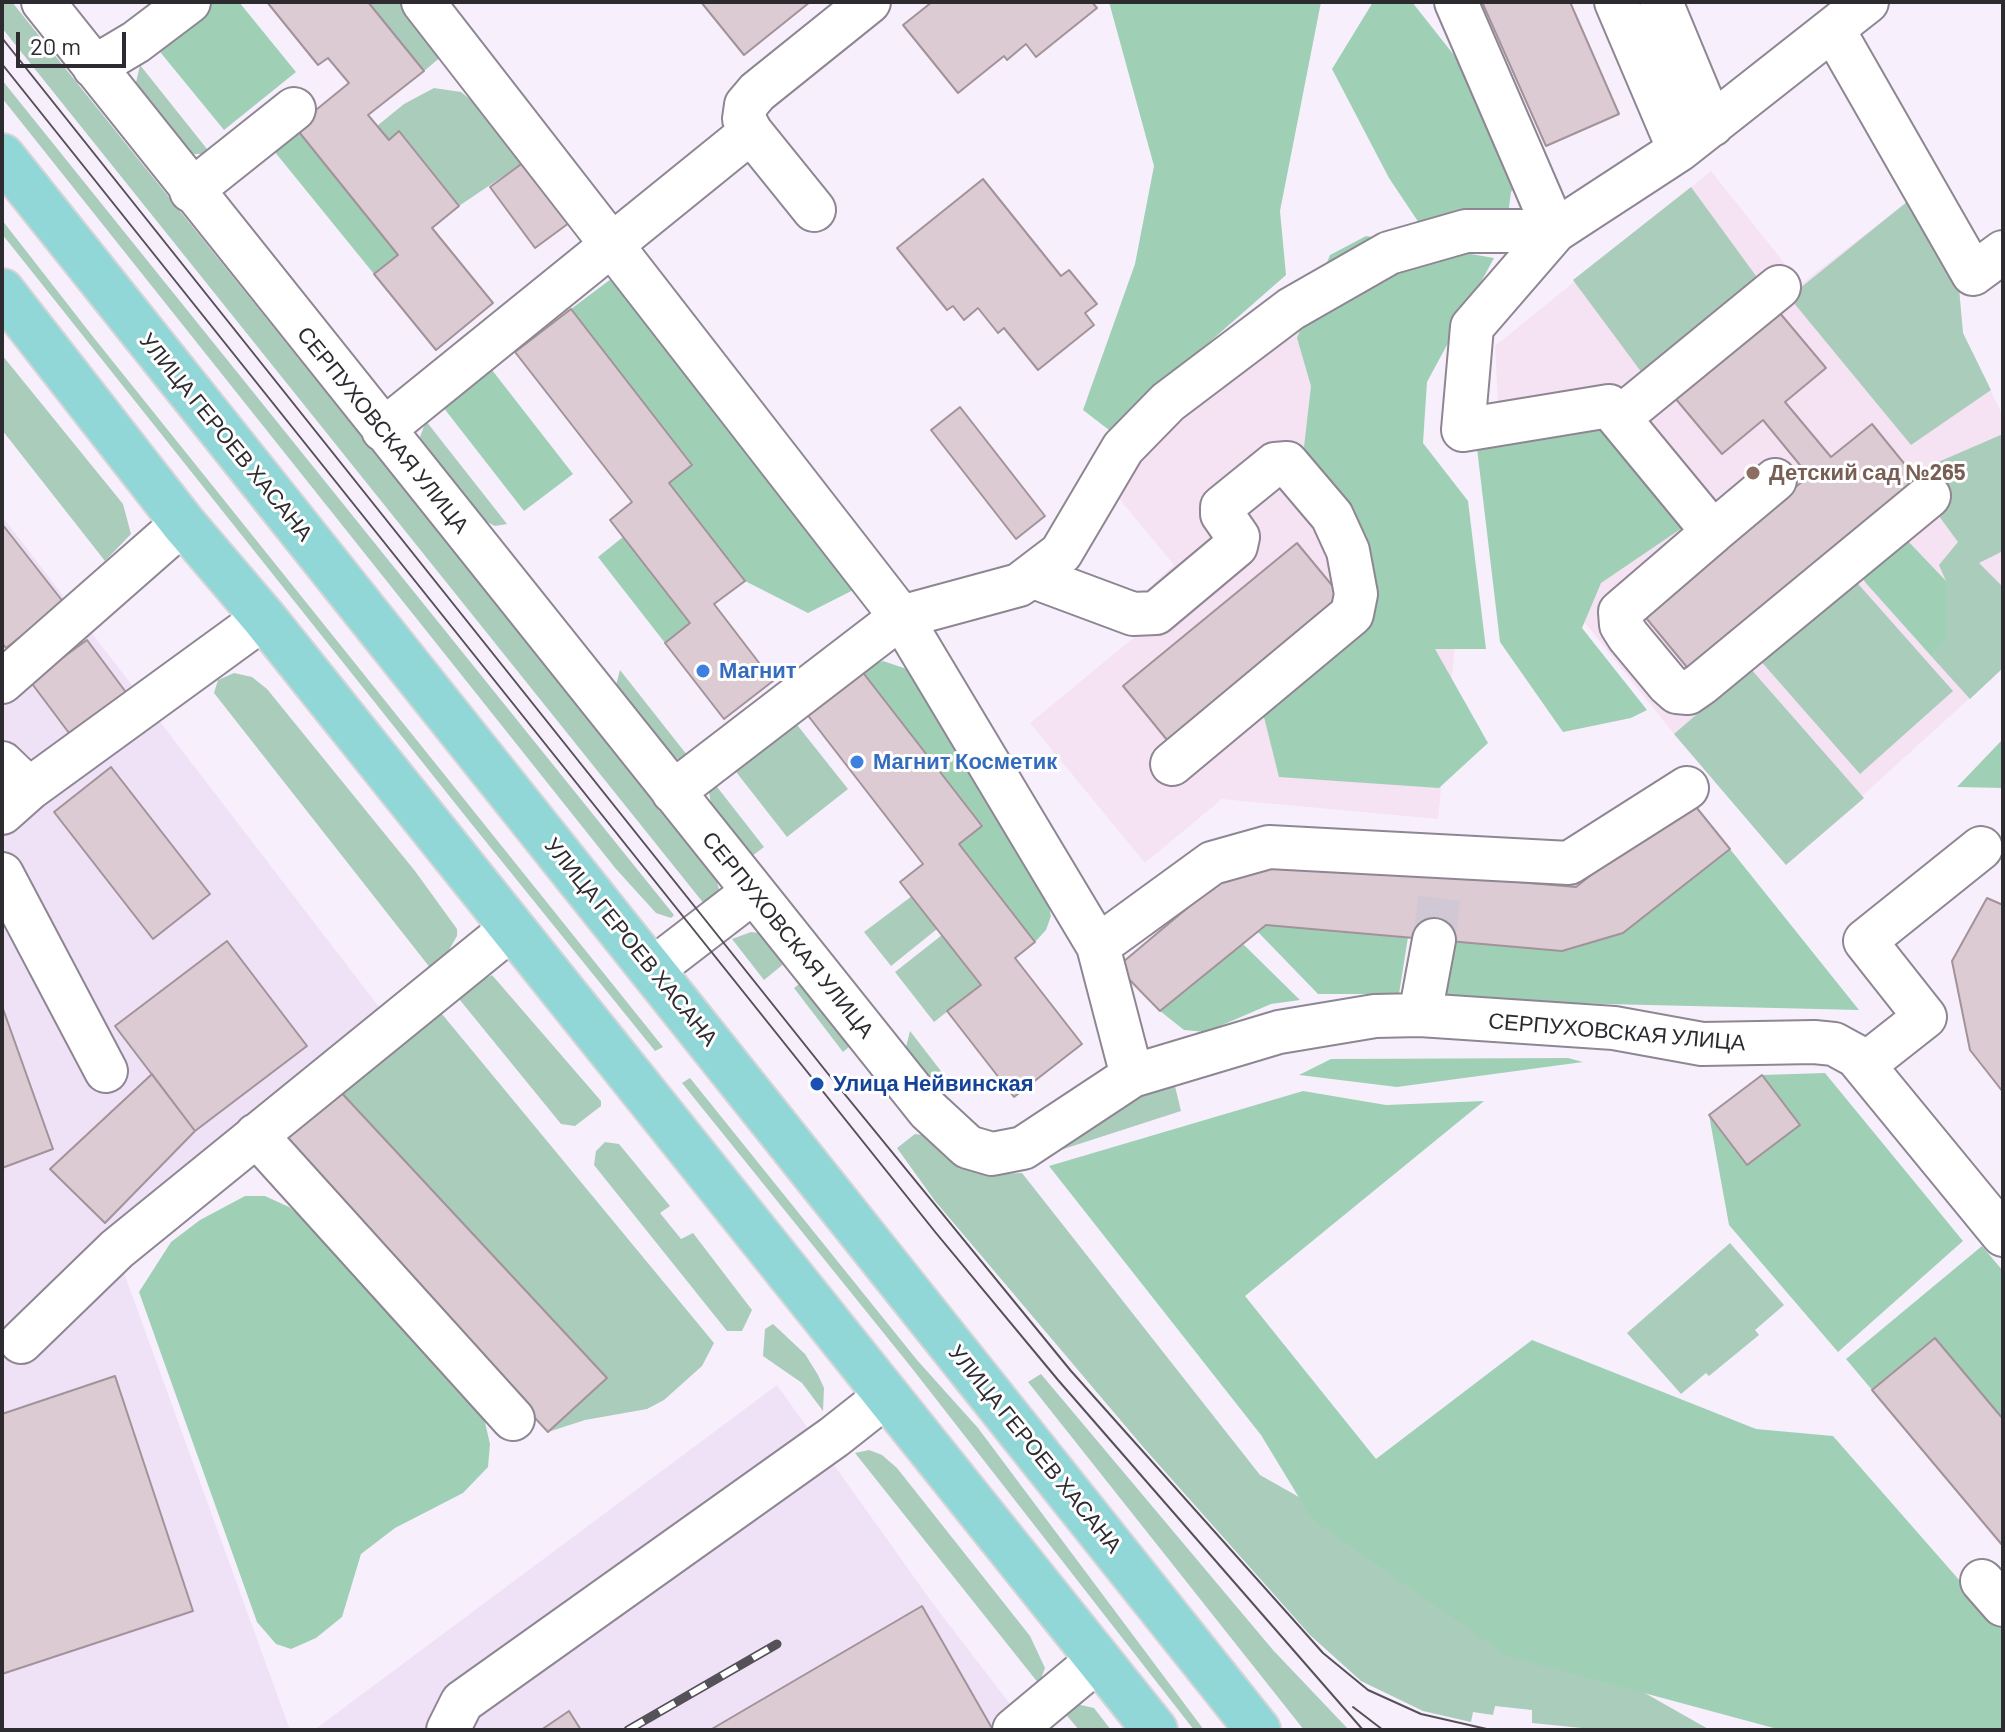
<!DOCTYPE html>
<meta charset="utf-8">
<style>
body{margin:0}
#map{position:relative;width:2005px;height:1732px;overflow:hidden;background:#f8effd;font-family:Barlow,sans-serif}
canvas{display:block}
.frame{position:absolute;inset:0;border:4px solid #2e2b30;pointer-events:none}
.scale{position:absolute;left:16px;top:32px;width:110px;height:36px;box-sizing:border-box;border:4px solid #2e2b30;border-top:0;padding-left:10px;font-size:24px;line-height:28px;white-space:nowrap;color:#2e2b30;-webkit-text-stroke:6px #fff;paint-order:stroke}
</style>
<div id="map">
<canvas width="2005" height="1732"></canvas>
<div class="frame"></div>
<div class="scale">20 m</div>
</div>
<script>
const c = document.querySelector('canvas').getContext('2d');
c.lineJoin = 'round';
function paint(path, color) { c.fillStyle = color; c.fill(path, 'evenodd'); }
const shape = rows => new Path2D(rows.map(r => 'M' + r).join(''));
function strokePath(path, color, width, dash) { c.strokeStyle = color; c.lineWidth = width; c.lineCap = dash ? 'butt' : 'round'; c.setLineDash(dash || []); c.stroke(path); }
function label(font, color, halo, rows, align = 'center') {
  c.font = font + ' Barlow,sans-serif'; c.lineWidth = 6; c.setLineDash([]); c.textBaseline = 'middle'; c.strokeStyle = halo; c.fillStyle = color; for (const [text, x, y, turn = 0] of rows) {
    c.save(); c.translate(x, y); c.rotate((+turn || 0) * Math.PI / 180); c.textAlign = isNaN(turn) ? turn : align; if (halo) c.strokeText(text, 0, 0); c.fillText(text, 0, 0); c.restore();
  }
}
const built = shape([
 [2,516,399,1033,119,1259,290,1730,2,1730],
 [777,1385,934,1605,1030,1730,314,1730]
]);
const education = shape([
 [1711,171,1801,284,1913,197,1958,277,1963,333,2003,416,2003,668,1786,865,1674,734,1505,523,1495,346],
 [1319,310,1467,521,1438,819,1222,799,1145,863,1030,723,1171,607,1153,584,1174,565,1112,490,1120,470]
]);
const green = shape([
 [2,2,12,2,716,878,720,893,709,910,2,28],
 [368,2,399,2,442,56,424,71],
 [140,65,211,154,190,154,135,87],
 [2,80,674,915,671,918,656,913,616,869,2,98],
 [434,88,461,92,476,104,524,162,459,206,400,132,389,140,377,126,404,104],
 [1691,187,1767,291,1648,381,1573,280],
 [1913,197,1958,277,1963,333,1991,390,1911,445,1789,297],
 [2,220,94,338,663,1047,655,1051,470,822,2,234],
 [2,355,123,504,131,534,105,561,2,430],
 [426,421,507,524,495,526,481,519,422,444,420,437],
 [2003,434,2003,551,1979,563,2003,587,2003,668,1970,699,1932,657,1946,638,1946,581,1939,565,1958,542,1936,512,1952,496,1929,466],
 [1852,577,1953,691,1860,774,1759,659],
 [1750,668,1864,798,1786,865,1674,734],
 [620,670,691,760,681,761,667,752,615,689],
 [234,673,252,677,267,689,415,871,457,929,457,936,435,974,214,693,218,680],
 [794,721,848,789,787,837,733,768],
 [714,783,764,847,748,859,711,805,709,791],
 [912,896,937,929,891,966,864,932],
 [751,932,765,934,791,958,764,980,732,939],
 [942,935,981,985,934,1022,895,972],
 [492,975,601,1101,601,1106,575,1126,561,1124,455,994],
 [807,978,856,1041,843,1052,794,988],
 [437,1008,714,1343,702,1366,664,1400,647,1409,585,1420,548,1432,607,1378,337,1088],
 [910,1031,951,1084,939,1094,905,1051],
 [690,1078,917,1360,978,1428,1204,1730,1194,1730,911,1367,682,1083],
 [1173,1078,1181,1111,1048,1154,1073,1127],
 [915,1134,923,1135,945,1154,995,1174,1022,1173,1260,1475,1710,1730,1602,1730,1532,1723,1532,1710,1495,1706,1493,1715,1473,1712,1471,1722,1423,1711,1361,1681,1310,1635,1144,1448,935,1201,897,1148],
 [605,1142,619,1144,670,1206,660,1213,681,1239,693,1233,752,1310,742,1331,727,1331,594,1165,596,1151],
 [1730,1243,1784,1305,1755,1330,1759,1335,1709,1376,1706,1373,1681,1394,1627,1333],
 [773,1324,805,1354,818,1375,824,1388,823,1411,802,1383,763,1356,765,1329],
 [1041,1374,1273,1650,1349,1730,1304,1730,1028,1382],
 [869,1450,882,1455,897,1468,1030,1636,1045,1668,1039,1684,855,1453],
 [1072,1703,1094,1708,1111,1730,1079,1730,1063,1711]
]);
const forest = shape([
 [212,2,239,2,296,72,224,130,156,47],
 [1109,2,1321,2,1280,211,1286,275,1109,430,1083,410,1135,264,1154,166],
 [1373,2,1412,2,1537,160,1511,192,1508,215,1427,235,1389,178,1332,69],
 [295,127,398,255,374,274,270,146],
 [1366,236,1494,258,1427,382,1423,443,1468,501,1486,649,1435,649,1488,743,1439,788,1279,777,1262,709,1337,647,1339,522,1304,447,1311,386,1297,338,1330,255],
 [619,273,865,584,808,613,745,581,669,483,692,464,571,309],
 [492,370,573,474,524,511,443,407],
 [1597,415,1682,528,1601,583,1582,628,1647,710,1631,718,1563,732,1500,642,1476,440],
 [623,537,690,623,665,643,598,557],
 [1904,537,1946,581,1946,639,1932,657,1865,582,1855,564],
 [883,661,913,671,1047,896,1051,916,1046,930,1035,942,959,844,982,825,861,670],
 [2003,739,2003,788,1957,787],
 [1730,849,1859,1010,1439,1000,1447,941,1562,951,1623,933],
 [1266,925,1408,937,1399,994,1318,994,1258,932],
 [1243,944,1300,1000,1271,1004,1206,1032,1184,1030,1160,1011],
 [1568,1058,1583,1062,1397,1087,1299,1075,1331,1059],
 [1825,1073,1963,1241,1838,1352,1729,1225,1709,1115,1747,1165,1800,1125,1762,1075],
 [1303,1091,1386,1105,1484,1101,1245,1296,1376,1459,1532,1340,1756,1429,1833,1436,2003,1630,2003,1730,1781,1730,1507,1656,1312,1519,1261,1435,1049,1166],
 [245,1196,265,1196,289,1207,318,1232,484,1418,490,1444,488,1467,463,1493,395,1528,361,1554,342,1617,316,1638,291,1649,276,1644,257,1622,139,1292,171,1242,200,1220],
 [1982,1246,2003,1271,2003,1419,1935,1338,1872,1390,1846,1359]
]);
const building = shape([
 [267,2,368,2,424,71,368,115,389,140,399,131,459,206,432,228,493,303,436,350,374,274,398,255,295,127,349,83,328,58,318,65,267,2],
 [701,2,810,2,744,55,701,2],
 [932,2,1092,2,1097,8,1036,57,1026,44,1007,60,1004,56,958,93,903,25,932,2],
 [1482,2,1570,2,1619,114,1546,146,1482,2],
 [524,162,569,223,535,248,490,187,524,162],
 [983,179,1061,276,1069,270,1097,304,1085,313,1094,325,1038,370,1004,328,998,333,978,308,964,320,953,306,947,310,897,248,983,179],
 [571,309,692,465,669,483,745,581,714,604,773,681,724,719,665,643,690,623,610,520,632,502,515,352,571,309],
 [1779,312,1826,368,1785,402,1831,457,1872,424,1920,483,1691,672,1642,613,1809,476,1763,420,1722,454,1675,398,1779,312],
 [960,407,1045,516,1016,539,931,430,960,407],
 [2,524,64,603,6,648,2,643,2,524],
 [1297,543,1345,601,1172,746,1123,686,1297,543],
 [87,640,128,695,72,737,30,681,87,640],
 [861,670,982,826,959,844,1035,942,1015,958,1082,1044,1014,1097,947,1011,981,985,900,882,923,864,806,713,861,670],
 [111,767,210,894,153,939,54,812,111,767],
 [1688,797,1730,849,1623,933,1562,951,1266,925,1160,1011,1117,967,1223,878,1274,861,1576,887,1688,797],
 [1987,898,2003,905,2003,1092,1970,1050,1952,961,1987,898],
 [227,941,307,1046,195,1131,115,1026,227,941],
 [2,1006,53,1149,2,1168,2,1006],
 [152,1074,195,1131,105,1223,50,1169,152,1074],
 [1762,1075,1800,1125,1747,1165,1709,1115,1762,1075],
 [337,1088,607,1378,548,1432,279,1143,337,1088],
 [1935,1338,2003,1419,2003,1546,1872,1390,1935,1338],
 [115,1376,193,1611,2,1674,2,1414,115,1376],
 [922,1606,993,1730,710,1730,922,1606],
 [569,1711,581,1730,541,1730,569,1711]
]);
const minorTunnel = shape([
 [1434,940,1442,875]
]);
const minor = shape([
 [43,2,928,1110,968,1147,992,1154,1023,1148,1132,1076,1279,1032,1375,1016,1420,1015,1614,1028,1702,1044,1814,1042,1834,1044,1856,1056,2003,1235],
 [423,2,901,617,1098,946],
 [1456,2,1555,231,1472,327,1463,430,1609,406,1713,532,1620,612,1621,625,1628,636,1668,684,1677,692,1688,693,1701,684,1929,496],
 [1616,2,1679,150],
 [1661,2,1712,125],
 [1834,31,1973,274,2003,252],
 [94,67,136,42,189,2],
 [751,132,814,210],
 [191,191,294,109],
 [1619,418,1779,287],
 [383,430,751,132,744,119,746,105,757,92,869,2],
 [1713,532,1775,480],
 [1031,576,1133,614,1156,613,1236,546,1238,537,1222,514,1222,507,1275,464,1287,463,1332,516,1348,551,1356,594,1352,614,1172,764],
 [2,682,183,523],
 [2,763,29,789,264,618],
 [673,792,901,617,1019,585,1061,553,1123,448,1168,402,1291,309,1389,253,1466,231,1555,231,1679,150,1867,2],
 [2,813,29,789],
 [2,874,106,1071],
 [653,969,753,892],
 [1420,1015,1434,940],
 [1864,1065,1925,1017,1865,941,1981,848],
 [1132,1076,1098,946,1212,863,1269,847,1569,863,1687,788],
 [256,1135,513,1419],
 [21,1342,117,1249,512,928],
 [1982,1581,2003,1605],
 [448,1730,462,1702,834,1437,886,1396],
 [1014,1730,1098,1660]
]);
const major = shape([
 [2,156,1258,1730],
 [2,291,183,523,264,618,1155,1730]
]);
const tram = shape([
 [2,38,829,1075,1071,1371,1323,1653,1368,1690,1421,1714,1491,1730],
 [2,64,936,1233,1058,1380,1363,1730],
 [1353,1707,1383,1730]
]);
const rail = shape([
 [628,1730,777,1644]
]);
const markers = [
 [1753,473,8,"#8d6e63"],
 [703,671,8,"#3f7fe0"],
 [857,762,8,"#3f7fe0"],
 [817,1084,8,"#1a4fb4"]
];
const streetNames = [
 ["СЕРПУХОВСКАЯ УЛИЦА",383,430,51],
 ["УЛИЦА ГЕРОЕВ ХАСАНА",226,437,51],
 ["СЕРПУХОВСКАЯ УЛИЦА",788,935,51],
 ["УЛИЦА ГЕРОЕВ ХАСАНА",631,942,51],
 ["СЕРПУХОВСКАЯ УЛИЦА",1617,1032,5],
 ["УЛИЦА ГЕРОЕВ ХАСАНА",1035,1449,51]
];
const educationNames = [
 ["Детский сад №265",1769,473]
];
const shopNames = [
 ["Магнит",719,671],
 ["Магнит Косметик",873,762]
];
const transitNames = [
 ["Улица Нейвинская",833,1084]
];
paint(built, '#efe2f7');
paint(education, '#f5e2f3');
paint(green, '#aaccba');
paint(forest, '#9fd0b6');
paint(building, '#dccbd2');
strokePath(building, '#a29299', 2);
strokePath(minorTunnel, '#d0c8d4', 42, [42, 21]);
strokePath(minor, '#8e8692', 46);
strokePath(major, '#d5d5d6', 48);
strokePath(minor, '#fff', 42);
strokePath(major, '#92d7d8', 44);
strokePath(tram, '#555158', 2);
strokePath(rail, '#555158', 9);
strokePath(rail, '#fff', 6, [18]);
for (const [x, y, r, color] of markers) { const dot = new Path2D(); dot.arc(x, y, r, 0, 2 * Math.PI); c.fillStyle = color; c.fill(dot); strokePath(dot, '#fff', 3); }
label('22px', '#2e2b30', '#fff', streetNames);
label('bold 22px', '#785e54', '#fff', educationNames, 'left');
label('bold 22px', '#366cbe', '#fff', shopNames, 'left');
label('bold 22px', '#164399', '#fff', transitNames, 'left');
</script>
